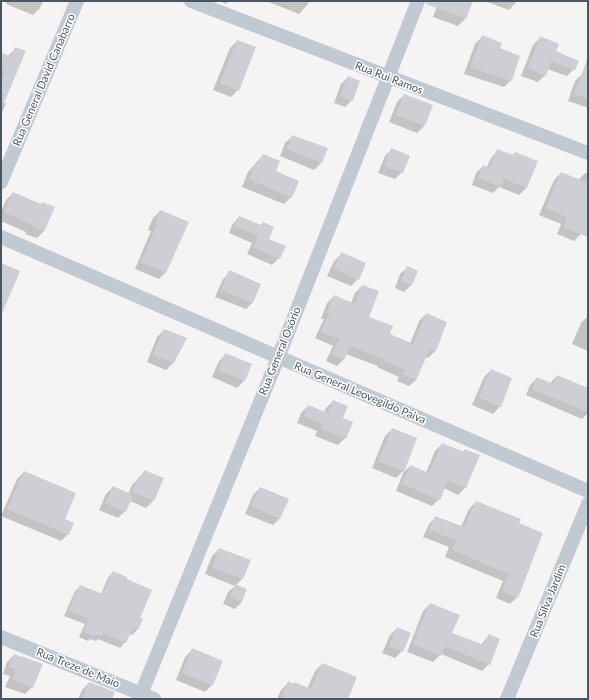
<!DOCTYPE html>
<meta charset="utf-8">
<style>
body{margin:0}
#map{position:relative;width:589px;height:700px;overflow:hidden;background:#f5f3f3;font-family:Lato,sans-serif}
canvas{display:block}
.frame{position:absolute;inset:0;border:2px solid #4a5661;pointer-events:none}
</style>
<div id="map">
<canvas width="589" height="700"></canvas>
<div class="frame"></div>
</div>
<script>
const c = document.querySelector('canvas').getContext('2d');
c.lineJoin = 'round';
function paint(path, color) { c.fillStyle = color; c.fill(path, 'evenodd'); }
const shape = rows => new Path2D(rows.map(r => 'M' + r).join(''));
function strokePath(path, color, width, dash) { c.strokeStyle = color; c.lineWidth = width; c.lineCap = dash ? 'butt' : 'round'; c.setLineDash(dash || []); c.stroke(path); }
function label(font, color, halo, rows, align = 'center') {
  c.font = font + ' Lato,sans-serif'; c.lineWidth = 3; c.setLineDash([]); c.textBaseline = 'middle'; c.strokeStyle = halo; c.fillStyle = color; for (const [text, x, y, turn = 0] of rows) {
    c.save(); c.translate(x, y); c.rotate((+turn || 0) * Math.PI / 180); c.textAlign = isNaN(turn) ? turn : align; if (halo) c.strokeText(text, 0, 0); c.fillText(text, 0, 0); c.restore();
  }
}
const shadow = shape([
 [7,1,43,1,40,8,33,15,6,4],
 [219,1,229,1,226,4],
 [266,1,309,1,308,4,299,14],
 [439,1,472,1,465,19,458,26,433,17],
 [485,1,517,1,509,10],
 [482,37,499,49,511,80,504,87,464,74,475,44],
 [540,38,574,69,567,76,547,69,545,75,538,82,521,76,533,45],
 [237,41,238,90,231,97,213,90,230,48],
 [16,48,4,103,6,103,1,115,1,53,8,56],
 [582,74,588,76,588,108,568,101,575,81],
 [348,77,352,100,345,107,334,103,341,84],
 [404,95,432,106,424,126,417,133,389,122,397,102],
 [293,136,326,149,321,163,314,170,280,156,285,143],
 [392,149,402,172,395,179,378,173,385,156],
 [498,150,512,156,515,153,526,188,519,195,499,187,493,193,472,185,476,173,483,166,487,167,491,158],
 [263,155,291,197,284,204,242,187,248,172],
 [561,173,578,180,585,173,588,174,588,216,581,234,574,241,557,234,561,224,539,215,554,180],
 [13,193,44,231,37,238,25,234,26,232,1,221,1,212,6,200],
 [160,211,166,272,159,279,135,269,151,231,148,230,153,218],
 [239,217,268,240,279,258,272,265,247,254,252,243,229,233,232,225],
 [341,254,358,279,351,286,327,276,334,261],
 [408,267,411,285,404,292,395,288,400,274],
 [230,272,253,302,246,309,215,297,223,279],
 [362,286,368,318,388,335,410,344,419,321,426,314,446,322,435,351,428,358,425,356,416,380,409,386,397,381,399,377,377,367,378,366,346,354,344,359,337,366,326,361,333,346,315,338,324,319,321,319,327,303,334,296,351,303,355,293],
 [588,316,588,351,572,344,581,323],
 [164,330,186,339,173,363,166,370,147,362,157,337],
 [226,354,244,381,237,388,212,377,219,361],
 [491,370,511,379,500,406,493,414,472,405,484,377],
 [557,376,588,389,588,413,582,419,526,395,530,385,537,378,550,383],
 [333,401,341,419,345,438,338,445,315,436,317,431,297,423,301,413,308,406,324,413,326,408],
 [392,429,403,471,396,478,372,468,385,436],
 [442,444,463,452,465,450,465,488,458,495,444,488,439,499,432,506,396,491,403,473,410,466,426,473,435,451],
 [145,471,163,478,153,501,146,508,130,501,125,511,118,518,99,510,106,494,113,487,128,494,132,485],
 [24,472,68,534,61,541,1,516,17,479],
 [260,488,280,518,273,525,245,514,253,495],
 [476,502,518,524,517,597,510,604,496,598,503,581,445,557,449,547,423,537,429,524,436,517,461,527,469,509],
 [219,549,242,579,235,586,242,602,235,609,223,604,228,592,235,586,205,574,212,556],
 [113,572,139,618,142,619,137,630,132,635,129,634,125,642,120,648,98,639,96,641,90,639,88,641,79,637,85,624,64,616,75,591,81,586,101,594,108,578],
 [430,604,451,633,481,645,489,635,489,664,482,671,441,654,433,662,407,652,423,611],
 [397,628,402,651,395,658,382,653,390,635],
 [192,650,221,662,212,685,205,692,176,680,185,657],
 [14,655,32,687,25,694,5,687,10,676,3,674,7,662],
 [322,664,343,699,277,699,281,690,288,683,293,685,294,683,307,689,315,671],
 [89,683,111,699,78,699,82,690]
]);
const building = shape([
 [426,1,473,1,466,19,426,4],
 [482,35,502,43,500,48,520,56,512,81,470,67],
 [540,36,559,44,556,51,579,61,575,70,551,61,546,76,528,68],
 [237,40,256,47,239,91,220,83],
 [15,47,26,51,1,110,1,81,5,71,1,69,1,52,11,57],
 [587,60,588,60,588,99,574,94],
 [348,76,360,81,353,101,340,96],
 [404,94,433,105,425,126,396,115],
 [292,135,328,148,322,163,287,149],
 [391,148,410,156,403,173,384,166],
 [497,149,513,155,515,152,538,161,527,188,504,179,501,187,478,178,483,165,490,168],
 [263,154,280,161,276,171,299,181,292,198,249,179,255,164,257,165,260,158,261,158],
 [561,172,588,183,588,237,563,227,567,217,546,208],
 [13,192,41,204,42,202,55,207,44,232,32,227,33,225,4,212],
 [160,210,189,222,166,273,141,262,157,224,155,223],
 [239,216,261,225,263,222,274,227,269,239,286,246,280,259,253,247,258,236,235,226],
 [341,252,366,263,359,280,334,269],
 [1,263,20,271,1,316],
 [407,266,418,271,412,285,401,281],
 [229,270,261,284,253,303,221,290],
 [362,285,379,291,369,317,393,326,390,334,413,344,426,313,447,322,436,351,430,349,416,380,403,374,405,370,384,361,384,359,350,346,344,360,332,354,339,339,321,332,330,312,327,312,334,295,355,304],
 [164,329,187,338,174,363,153,355],
 [225,353,252,364,245,381,218,370],
 [491,369,512,378,501,407,479,398],
 [557,375,588,388,588,412,532,389,537,377,553,384],
 [333,400,348,406,343,418,353,422,346,439,321,429,323,424,304,416,308,405,328,413],
 [392,428,417,438,404,472,378,461],
 [442,443,464,452,465,449,480,455,466,488,448,480,440,500,402,484,410,465,429,473],
 [144,470,164,478,154,501,132,492,139,476,141,478],
 [24,471,76,493,65,519,74,523,69,535,7,509],
 [113,486,133,495,126,512,105,503],
 [260,487,289,499,280,519,251,506],
 [476,501,521,519,519,523,543,533,518,598,502,591,509,574,452,550,456,540,429,530,435,516,464,527],
 [219,548,251,560,243,579,212,567],
 [113,571,127,577,127,579,152,590,140,618,143,619,138,630,133,628,126,643,103,633,102,636,95,634,94,636,84,632,89,619,69,610,80,585,103,594],
 [235,584,247,589,242,602,230,597],
 [430,603,460,615,452,633,484,645,489,634,500,639,490,665,445,646,441,656,413,644],
 [397,627,411,633,403,652,389,646],
 [192,648,223,661,213,685,182,673],
 [14,654,21,657,21,656,43,664,33,688,12,680,16,669,9,667],
 [322,663,357,677,348,699,281,699,288,681,294,684,294,682,311,689],
 [89,682,115,692,112,699,82,699]
]);
const street = shape([
 [191,1,588,153],
 [1,182,77,1],
 [1,237,588,491],
 [1,637,154,699],
 [139,699,278,358,418,1],
 [507,699,588,504]
]);
const streetNames = [
 ["Rua Rui Ramos",389,78,21],
 ["Rua General David Canabarro",44,80,-67],
 ["Rua General Osório",280,351,-68],
 ["Rua General Leovegildo Paiva",360,393,23],
 ["Rua Silva Jardim",548,601,-68],
 ["Rua Treze de Maio",78,668,22]
];
paint(shadow, '#0003');
paint(building, '#cdcfd5');
strokePath(street, '#c1cad2', 14);
label('11px', '#4a5661', '#fff', streetNames);
</script>
